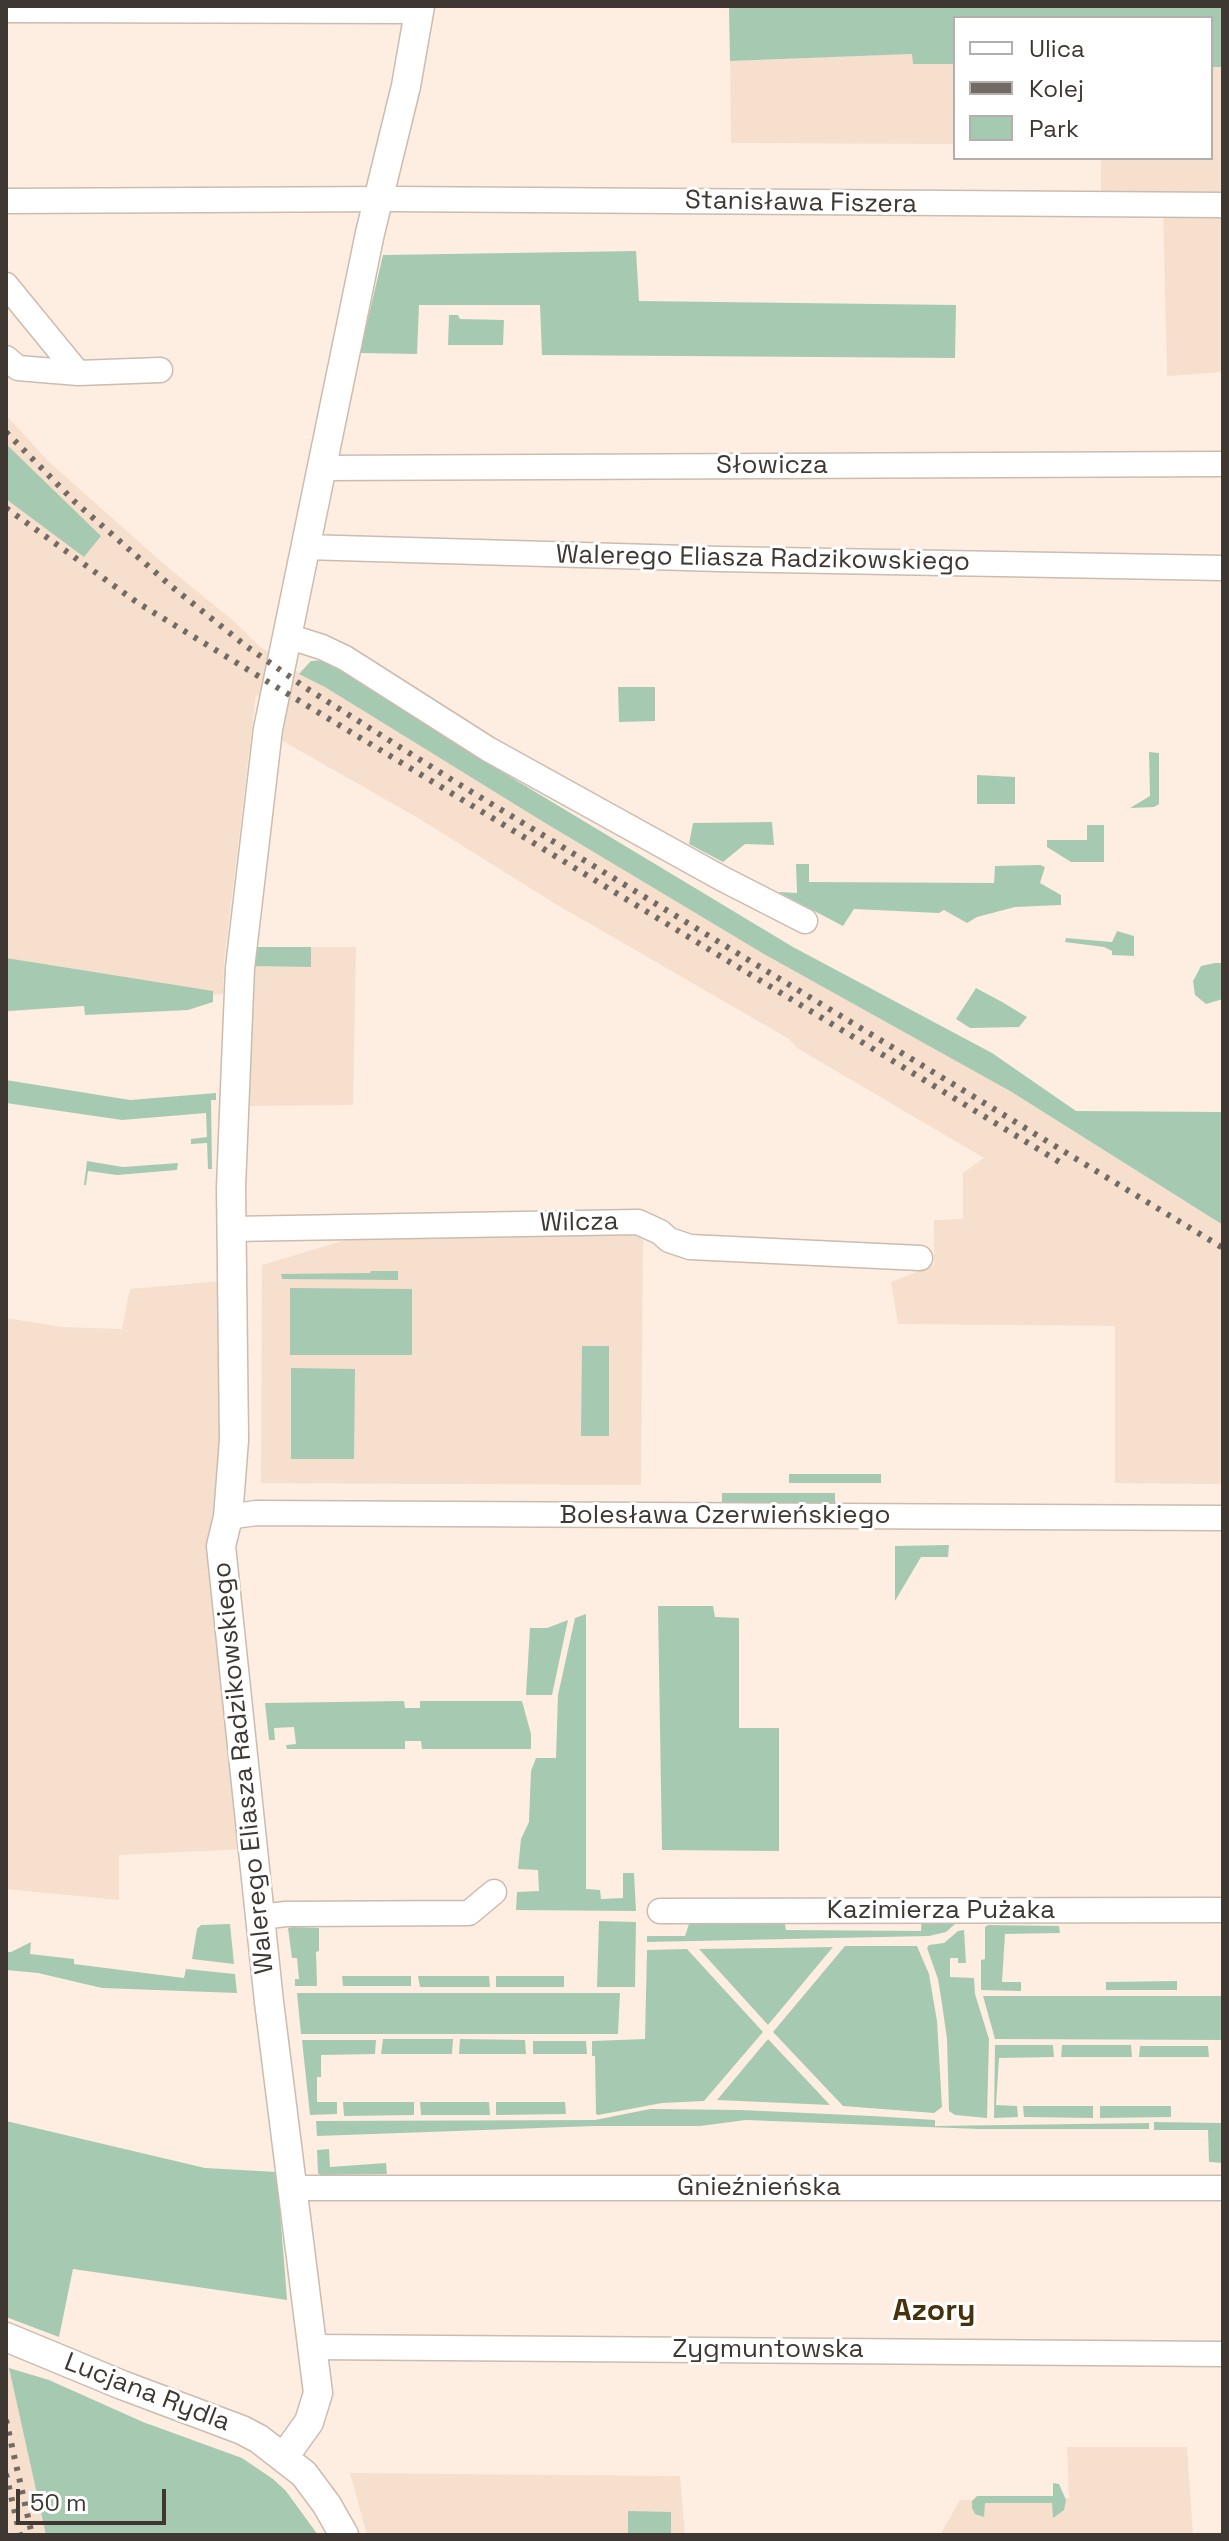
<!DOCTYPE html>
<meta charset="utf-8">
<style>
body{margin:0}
#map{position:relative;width:1229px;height:2541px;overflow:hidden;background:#feeee1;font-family:"Space Grotesk",sans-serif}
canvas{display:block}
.frame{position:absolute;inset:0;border:8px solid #3e3732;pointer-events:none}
.legend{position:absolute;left:953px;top:16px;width:260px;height:144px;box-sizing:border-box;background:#fff;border:2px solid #b2afad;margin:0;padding:10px 14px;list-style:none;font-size:24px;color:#3e3732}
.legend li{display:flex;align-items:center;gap:16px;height:40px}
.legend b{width:40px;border:2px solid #b2afad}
.scale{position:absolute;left:16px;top:2489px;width:150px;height:36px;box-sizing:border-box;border:4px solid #3e3732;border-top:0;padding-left:10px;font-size:24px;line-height:28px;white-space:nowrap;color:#3e3732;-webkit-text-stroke:6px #fff;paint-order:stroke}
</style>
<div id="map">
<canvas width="1229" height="2541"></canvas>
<div class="frame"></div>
<ul class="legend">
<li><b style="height:10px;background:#fff"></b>Ulica</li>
<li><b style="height:10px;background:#736a63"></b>Kolej</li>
<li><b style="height:22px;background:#a6cab1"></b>Park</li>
</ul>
<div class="scale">50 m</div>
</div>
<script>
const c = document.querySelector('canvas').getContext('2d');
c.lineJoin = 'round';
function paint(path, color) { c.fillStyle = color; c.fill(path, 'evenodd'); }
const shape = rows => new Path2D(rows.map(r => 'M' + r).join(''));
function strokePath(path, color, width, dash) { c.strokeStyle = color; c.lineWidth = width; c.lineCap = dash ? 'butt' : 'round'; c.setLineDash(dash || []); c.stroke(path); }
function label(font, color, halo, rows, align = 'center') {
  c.font = font + ' "Space Grotesk",sans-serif'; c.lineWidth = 6; c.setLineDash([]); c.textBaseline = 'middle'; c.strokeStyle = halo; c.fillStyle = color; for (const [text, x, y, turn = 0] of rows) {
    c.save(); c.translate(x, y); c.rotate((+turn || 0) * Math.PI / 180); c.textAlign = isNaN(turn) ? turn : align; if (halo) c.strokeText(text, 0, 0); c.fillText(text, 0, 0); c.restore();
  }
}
const built = shape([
 [912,54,914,64,955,64,955,144,731,143,730,61],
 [1211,67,1223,67,1223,372,1167,376,1163,210,1101,211,1101,158,1211,158],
 [6,415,49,462,165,565,236,623,258,645,299,673,311,661,351,673,479,758,1223,1225,1223,1484,1115,1483,1115,1326,898,1324,891,1282,934,1265,934,1220,963,1219,963,1173,984,1158,797,1048,789,1039,554,903,418,818,281,740,287,711,256,695,224,963,223,994,6,1012],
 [254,947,356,947,353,1105,245,1106],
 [629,1230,643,1239,641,1485,261,1483,262,1265,359,1236],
 [222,1281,244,1849,119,1855,119,1900,6,1889,6,1318,62,1327,122,1329,130,1289],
 [6,2354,9,2368,46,2535,6,2535],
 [1067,2447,1187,2447,1193,2534,940,2535,960,2500,1069,2498],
 [350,2473,680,2476,685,2535,367,2535]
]);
const green = shape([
 [729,6,1223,6,1223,67,1211,67,1211,18,955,18,955,64,913,64,912,54,730,61],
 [636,251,639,301,956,305,955,358,542,355,540,305,419,305,417,354,360,353,383,255],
 [449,315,458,315,460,319,504,320,503,345,448,345],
 [6,444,101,536,84,557,6,499],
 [325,660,351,673,479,758,793,947,992,1053,1076,1111,1223,1112,1223,1225,1010,1091,764,954,542,821,325,687,299,674,311,661],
 [618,687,655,687,655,721,619,722],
 [1149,752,1159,753,1159,804,1154,807,1130,808,1150,796],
 [977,775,1015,777,1015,804,977,804],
 [772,822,774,845,745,844,723,862,689,844,693,823],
 [1087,825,1104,825,1104,862,1071,862,1047,847,1047,840,1087,840],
 [796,864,809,864,809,882,994,883,995,866,1040,865,1045,867,1040,883,1061,895,1061,905,1015,907,977,917,967,923,944,910,939,913,854,909,843,926,778,892,797,893],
 [1117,931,1134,936,1134,956,1112,955,1112,951,1104,947,1065,942,1066,938,1112,942],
 [254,947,311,947,311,967,252,966],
 [6,958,213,991,213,1002,188,1010,85,1015,84,1006,6,1011],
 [1215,963,1223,963,1223,999,1206,1004,1195,995,1193,981,1201,966],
 [976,988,1002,1002,1027,1017,1019,1027,970,1028,956,1019],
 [6,1080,130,1100,216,1093,216,1100,211,1100,212,1169,208,1169,207,1143,191,1144,191,1139,207,1137,206,1113,122,1120,6,1103],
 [87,1161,123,1167,178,1163,177,1170,117,1175,88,1171,86,1185,84,1185],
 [371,1271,398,1271,398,1280,282,1279,281,1274,370,1273],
 [290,1288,412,1289,412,1355,290,1355],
 [582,1346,609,1346,609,1436,581,1436],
 [291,1368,355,1369,354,1459,291,1459],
 [789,1474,881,1474,881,1483,789,1483],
 [722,1493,835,1493,835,1503,722,1503],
 [949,1545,948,1557,921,1557,895,1601,895,1546],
 [658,1606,713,1606,715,1617,739,1618,739,1728,779,1728,779,1851,662,1850],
 [586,1614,586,1889,600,1890,601,1899,623,1898,623,1873,634,1873,636,1911,516,1910,517,1892,539,1891,538,1870,518,1869,521,1839,529,1822,531,1771,536,1758,556,1758,558,1695,575,1618],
 [568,1620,552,1695,526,1695,530,1628,547,1628],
 [404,1701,405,1708,420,1708,420,1701,522,1701,531,1734,531,1749,422,1749,421,1741,405,1741,405,1749,287,1749,286,1745,296,1744,294,1727,274,1728,275,1740,269,1740,265,1703],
 [922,1914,957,1915,955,1924,946,1932,929,1936,647,1942,647,1936,685,1936,691,1918,784,1920,786,1930,921,1931],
 [599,1921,636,1922,635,1987,597,1987],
 [230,1924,234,1964,192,1959,197,1929,201,1925],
 [988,1925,1059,1926,1060,1933,1005,1934,1002,1982,1021,1982,1021,1991,981,1990,981,1960,985,1959,985,1927],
 [293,1927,319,1928,319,1951,316,1952,317,1986,295,1986,295,1979,299,1979,297,1958,292,1958,288,1928],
 [964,1930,966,1963,958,1963,958,1958,950,1958,950,1977,974,1978,975,1994,989,2039,987,2118,955,2115,949,2111,947,2039,942,2004,938,1979,927,1948,929,1945,944,1943,958,1931],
 [31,1942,30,1954,74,1959,74,1964,184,1978,186,1969,235,1974,237,1993,102,1988,38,1973,6,1970,6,1952,11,1952],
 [845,1946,917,1946,929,1974,937,2021,942,2107,934,2113,843,2106,773,2032],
 [833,1947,768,2025,699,1949,771,1948],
 [687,1949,763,2032,704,2101,662,2103,598,2115,596,2114,595,2056,592,2056,592,2041,645,2039,647,1950],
 [342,1976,411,1976,411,1986,343,1986],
 [418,1976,489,1976,490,1987,420,1987],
 [496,1976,564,1976,564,1987,496,1987],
 [1177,1981,1177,1990,1106,1990,1106,1982],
 [297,1993,620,1993,618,2034,301,2034],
 [983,1996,1223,1996,1223,2040,995,2039],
 [383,2039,453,2039,452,2054,381,2054],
 [460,2039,525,2040,526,2054,459,2054],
 [768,2039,830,2105,717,2100],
 [302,2040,376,2040,375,2054,321,2055,321,2077,317,2077,317,2102,337,2102,337,2114,310,2115],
 [533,2041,586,2041,587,2054,533,2054],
 [995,2045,1053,2045,1054,2057,999,2058,996,2105,1017,2106,1018,2117,994,2118],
 [1062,2045,1131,2045,1132,2057,1061,2057],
 [1140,2046,1208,2046,1209,2057,1139,2057],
 [343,2102,414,2102,414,2115,344,2116],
 [420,2102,489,2102,490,2115,421,2115],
 [496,2102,565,2102,566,2114,496,2115],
 [1023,2106,1093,2106,1093,2118,1024,2117],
 [1100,2106,1171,2106,1171,2117,1100,2118],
 [650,2109,741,2110,872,2116,935,2120,935,2126,1149,2123,1149,2129,979,2129,746,2120,700,2126,595,2126,317,2136,316,2121,595,2120],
 [6,2121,205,2168,277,2172,287,2300,73,2269,59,2337,6,2317],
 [1154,2122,1223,2123,1223,2163,1209,2162,1208,2130,1154,2130],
 [329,2149,330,2167,386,2163,387,2174,320,2175,318,2173,317,2150],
 [9,2368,49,2380,143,2422,242,2458,273,2479,286,2491,318,2535,46,2535],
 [1053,2483,1059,2484,1066,2500,1064,2510,1053,2518,1052,2503,985,2503,984,2517,975,2514,972,2508,972,2501,977,2496,1053,2496],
 [628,2511,671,2512,671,2535,628,2535]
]);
const minor = shape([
 [6,10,419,11],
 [6,201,391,199,1223,205],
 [6,285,78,373],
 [6,358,18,368,78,373,160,370],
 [321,468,1223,464],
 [304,547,720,559,1223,568],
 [287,636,322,647,345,658,488,749,721,878,805,921],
 [231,1229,638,1222,660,1232,669,1240,690,1247,920,1258],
 [228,1517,256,1513,1223,1518],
 [660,1911,1223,1910],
 [260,1917,286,1914,469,1913,494,1892],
 [294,2188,1223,2188],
 [313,2347,1223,2354]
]);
const tertiary = shape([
 [6,2337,122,2385,242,2430,259,2439,304,2474,327,2505,344,2535],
 [284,2457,309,2422,318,2393,269,2002,221,1546,228,1517,234,1440,231,1187,238,1015,240,968,268,729,370,233,406,86,420,6]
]);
const rail = shape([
 [6,432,75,502,171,586,246,646,306,688,457,783,1223,1248],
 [6,508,138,603,1066,1166],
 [6,2420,32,2535],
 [6,2474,20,2535]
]);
const streetNames = [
 ["Stanisława Fiszera",801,203,1],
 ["Słowicza",772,466],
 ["Walerego Eliasza Radzikowskiego",763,559,1],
 ["Wilcza",579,1223,-1],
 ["Bolesława Czerwieńskiego",725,1516],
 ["Walerego Eliasza Radzikowskiego",244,1768,-96],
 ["Kazimierza Pużaka",941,1911],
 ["Gnieźnieńska",759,2188],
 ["Zygmuntowska",768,2350],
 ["Lucjana Rydla",147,2393,21]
];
const quarterNames = [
 ["Azory",934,2312]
];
paint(built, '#f6dfcd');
paint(green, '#a6cab1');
strokePath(minor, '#cbbcaf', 27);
strokePath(tertiary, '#cbbcaf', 31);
strokePath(minor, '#fff', 24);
strokePath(tertiary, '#fff', 28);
strokePath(rail, '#736a63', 6, [4, 8]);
label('26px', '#3e3732', '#fff', streetNames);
label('bold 30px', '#46320b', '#fff', quarterNames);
</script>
